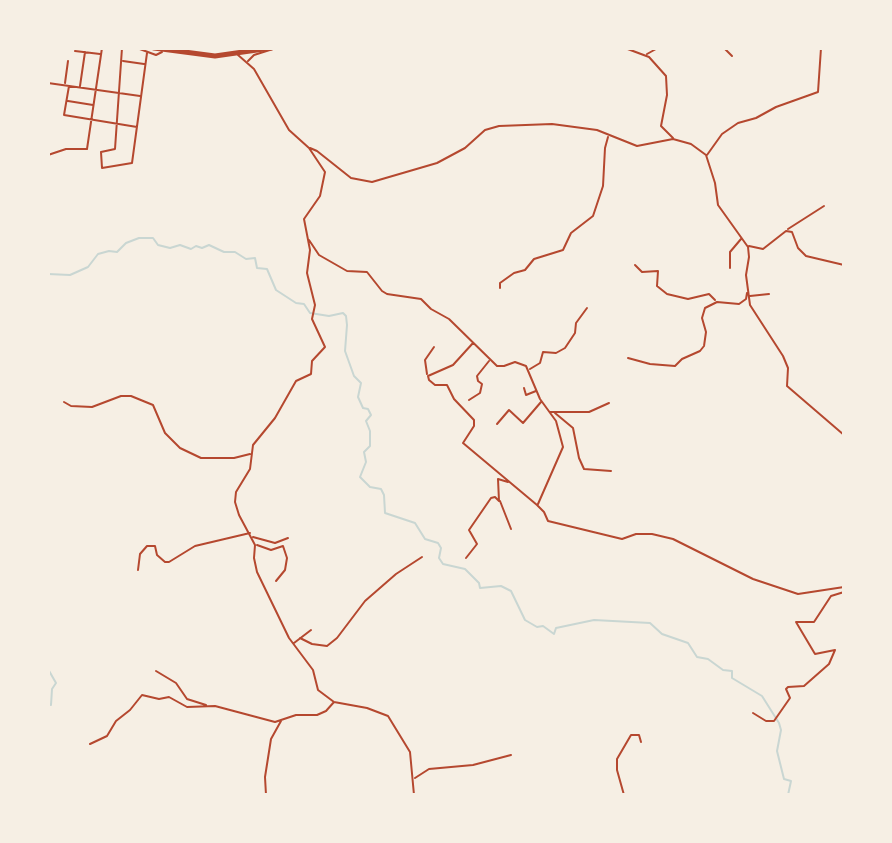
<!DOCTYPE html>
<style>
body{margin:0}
#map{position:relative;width:892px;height:843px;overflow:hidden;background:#f6efe4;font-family:Commissioner,sans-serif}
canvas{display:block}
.frame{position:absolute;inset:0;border:50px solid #f6efe4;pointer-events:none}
</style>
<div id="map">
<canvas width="892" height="843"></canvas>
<div class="frame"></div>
</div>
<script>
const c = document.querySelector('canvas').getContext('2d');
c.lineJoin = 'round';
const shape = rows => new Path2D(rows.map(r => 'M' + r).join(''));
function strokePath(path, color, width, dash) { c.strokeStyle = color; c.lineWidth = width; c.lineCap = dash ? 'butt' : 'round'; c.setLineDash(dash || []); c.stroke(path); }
const stream = shape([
 [48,274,70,275,88,267,98,254,109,251,117,252,126,243,139,238,153,238,158,245,170,248,180,245,191,249,196,246,202,248,209,245,224,252,235,252,246,259,255,258,257,268,267,269,276,290,296,303,304,304,310,313,329,316,343,313,346,316,347,325,345,351,354,376,361,383,358,397,363,408,368,409,371,415,366,421,370,431,370,446,364,452,366,462,360,477,370,487,381,489,384,495,385,513,415,523,425,539,438,543,441,548,439,558,443,564,465,569,479,583,480,588,501,586,511,591,525,620,537,627,543,626,554,634,556,628,594,620,650,623,662,634,688,643,697,657,708,659,723,670,732,671,732,678,762,696,779,723,781,730,777,751,784,779,791,781,788,795],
 [48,669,56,683,52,689,51,705,48,704]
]);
const minor = shape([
 [122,48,115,149,101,152,102,168,132,163,147,53],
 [137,48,156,55,162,52],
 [625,48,649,57,666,76,667,95,661,126,673,138],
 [724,48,732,56],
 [75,51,100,54],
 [647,54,656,49,672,48],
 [238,55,254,69,289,130,309,148,325,172,320,196,304,219,310,250,307,273,315,305,312,319,325,347,312,361,311,374,296,381,275,418,253,445,250,469,236,492,235,502,239,515,255,545,254,558,257,572,289,638,313,670,318,690,334,702,367,708,388,716,410,752,414,795],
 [123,61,144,64],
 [248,61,254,55,276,48],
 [48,83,140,96],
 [65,83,68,61],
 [69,86,64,115,137,127],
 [80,86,85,52],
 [68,101,93,105],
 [310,148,317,151,351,178,372,182,437,163,465,148,485,130,499,126,552,124,597,130,637,146,673,139,691,144,706,155,715,183,718,205,748,247,749,257,746,275,750,305,783,356,788,368,787,386,844,435],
 [48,155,66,149,87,149,102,48],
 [707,155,722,134,738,123,756,118,776,107,818,92,821,48],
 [788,229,824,206],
 [309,240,319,255,347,271,367,272,382,291,387,294,421,299,431,309,449,319,497,366,504,366,515,362,526,366,540,399,556,421,563,447,538,504],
 [749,246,763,249,786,231,792,232,798,248,806,256,844,265],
 [635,265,642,272,658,271,657,286,667,294,688,299,709,294,715,300],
 [730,268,730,252,741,239],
 [500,288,500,283,514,273,525,270,534,259,563,250,571,233,593,216,603,186,605,148,608,137],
 [750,296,769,294],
 [473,343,453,365,428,376,429,380,435,385,447,385,454,399,474,420,474,426,463,443,537,505,544,512,548,521,622,539,636,534,652,534,673,539,753,579,798,594,844,587],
 [628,358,650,364,675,366,682,359,700,351,704,346,706,332,702,318,705,308,717,302,739,304,746,299,747,293],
 [530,369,540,363,543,352,556,353,565,348,575,333,576,323,587,308],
 [427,374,425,360,434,347],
 [524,388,526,395,536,391],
 [469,400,480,393,482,384,478,381,477,376,489,361],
 [64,402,71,406,92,407,121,396,131,396,153,405,165,433,180,448,201,458,234,458,250,454],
 [550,412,589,412,609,403],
 [555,413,573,428,579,458,584,469,611,471],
 [497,424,509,410,523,423,541,402],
 [500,501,511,529],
 [253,537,275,543,288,538],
 [257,545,271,550,283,546,287,558,285,570,276,581],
 [466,558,477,544,469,530,491,498,495,497,499,501,498,479,508,482],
 [138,570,140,554,147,546,155,546,157,555,165,562,169,562,195,546,250,533],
 [300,638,312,644,327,646,337,638,365,601,396,574,422,557],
 [294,643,311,630],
 [156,671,176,683,187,699,206,705],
 [753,713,766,721,774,721,790,698,786,689,788,687,804,686,829,664,835,650,815,654,796,622,814,622,831,596,844,592],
 [90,744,107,736,116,721,130,710,142,695,159,699,169,697,187,707,215,706,275,722,296,715,317,715,326,711,334,702],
 [415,778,429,769,473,765,511,755],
 [266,795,265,777,271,739,281,721],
 [624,795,617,770,617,759,631,735,639,735,641,742]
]);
const trunk = shape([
 [154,48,215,56,271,48]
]);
strokePath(stream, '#c9d6d2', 2);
strokePath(minor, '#b5482f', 2);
strokePath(trunk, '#b5482f', 5);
</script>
